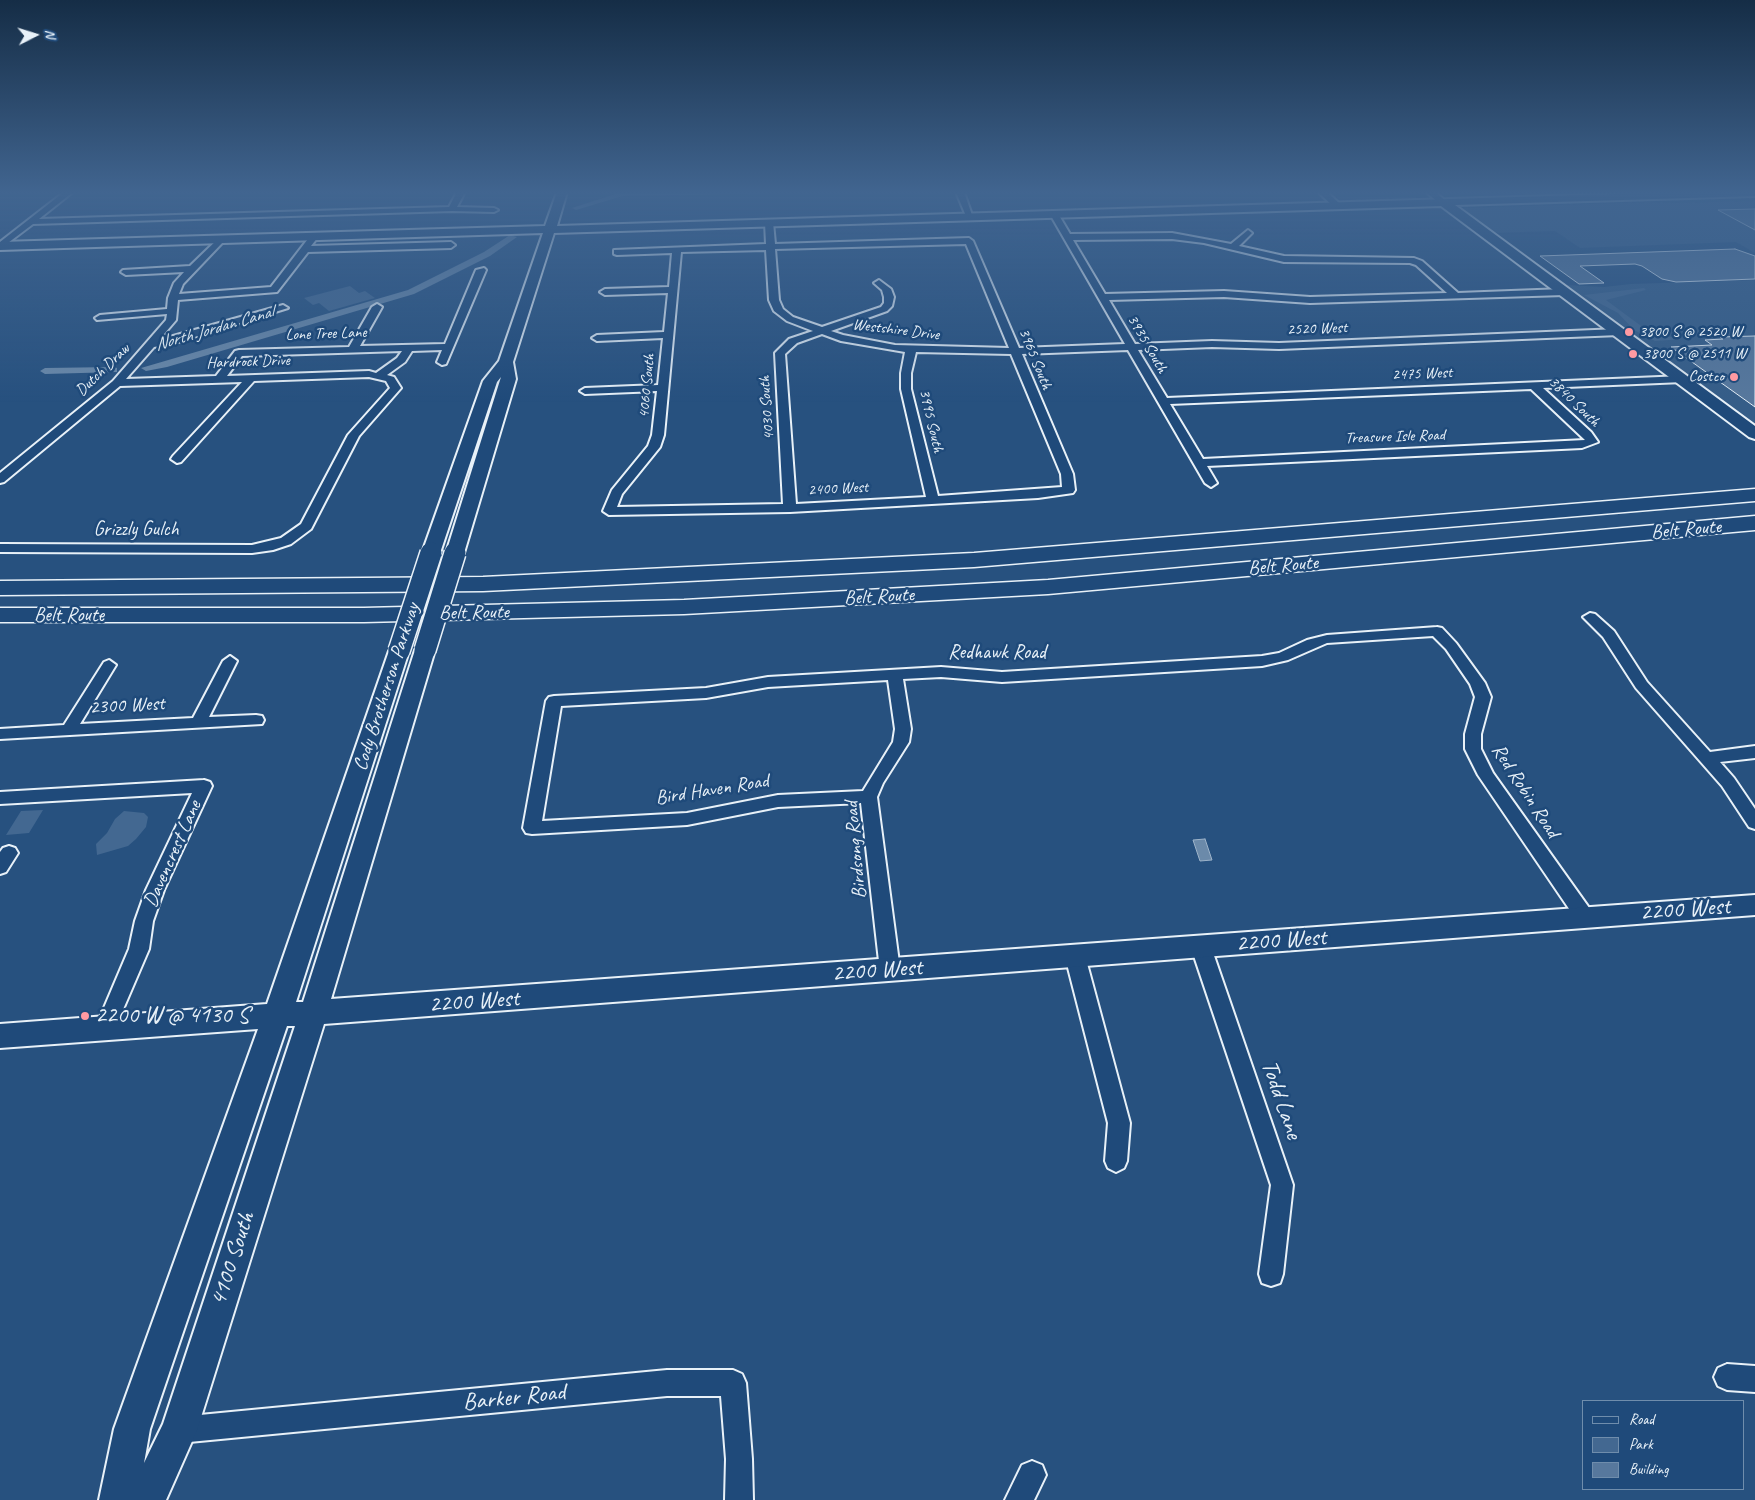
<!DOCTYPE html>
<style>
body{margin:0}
#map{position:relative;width:1755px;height:1500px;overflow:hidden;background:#27517f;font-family:Caveat,sans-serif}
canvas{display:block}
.legend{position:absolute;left:1582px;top:1400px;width:162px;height:90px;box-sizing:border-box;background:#1f4a7a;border:1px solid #6f8dac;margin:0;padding:6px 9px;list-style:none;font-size:15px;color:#e8f1f8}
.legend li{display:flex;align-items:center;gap:10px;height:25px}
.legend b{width:25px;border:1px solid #6f8dac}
.north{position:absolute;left:10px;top:10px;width:50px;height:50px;-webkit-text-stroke:4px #1f4a7a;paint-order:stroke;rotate:85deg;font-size:14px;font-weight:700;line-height:20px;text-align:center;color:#e8f1f8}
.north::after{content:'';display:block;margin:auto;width:18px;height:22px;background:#e8f1f8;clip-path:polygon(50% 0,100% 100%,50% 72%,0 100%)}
</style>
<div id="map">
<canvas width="1755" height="1500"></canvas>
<ul class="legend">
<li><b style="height:6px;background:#1f4a7a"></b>Road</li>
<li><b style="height:14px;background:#436891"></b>Park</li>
<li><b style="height:14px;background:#57789d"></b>Building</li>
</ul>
<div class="north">N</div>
</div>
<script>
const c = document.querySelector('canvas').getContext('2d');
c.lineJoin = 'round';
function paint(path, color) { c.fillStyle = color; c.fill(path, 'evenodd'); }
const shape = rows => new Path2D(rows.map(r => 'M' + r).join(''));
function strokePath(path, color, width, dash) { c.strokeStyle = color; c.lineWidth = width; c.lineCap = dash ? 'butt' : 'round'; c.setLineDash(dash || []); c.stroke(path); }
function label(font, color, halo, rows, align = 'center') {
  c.font = font + ' Caveat,sans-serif'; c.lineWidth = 5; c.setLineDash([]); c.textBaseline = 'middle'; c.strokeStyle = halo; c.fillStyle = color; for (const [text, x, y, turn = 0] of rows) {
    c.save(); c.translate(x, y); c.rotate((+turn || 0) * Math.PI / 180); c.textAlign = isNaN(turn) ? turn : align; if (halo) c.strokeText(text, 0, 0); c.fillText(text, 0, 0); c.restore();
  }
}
const built = shape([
 [1755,201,1755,253,1736,242,1580,248,1555,231,1493,233,1462,208,1647,202,1674,203],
 [1755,280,1755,425,1567,285,1604,287,1631,284]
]);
const green = shape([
 [350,286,359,293,365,291,375,298,329,311,319,303,313,305,304,298],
 [1644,288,1646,290,1606,300,1652,334,1683,339,1655,341,1634,330,1618,313,1584,295],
 [43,810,29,833,6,835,21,811],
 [124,811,144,813,148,817,146,827,136,839,128,846,97,855,96,844,107,833,115,819]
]);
const water = shape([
 [1205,839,1212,860,1200,861,1193,840,1205,839]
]);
const canal = shape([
 [621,192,766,192,762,194,623,196,576,210,572,208,621,192],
 [510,235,517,237,490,256,414,294,167,367,146,371,141,368,408,290,484,252,510,235],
 [114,367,117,368,117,372,45,374,40,371,45,368,114,367]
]);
const building = shape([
 [1755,209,1755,230,1718,210,1755,209],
 [1735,249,1755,256,1755,279,1676,282,1662,279,1642,266,1635,264,1580,266,1604,283,1579,284,1540,256,1735,249],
 [1755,336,1755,407,1671,347,1712,345,1705,340,1723,339,1720,337,1755,336]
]);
const street = shape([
 [64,192,73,192,39,219,449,207,457,192,465,192,457,207,494,208,498,210,494,212,452,211,33,224,0,249,0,242,64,192],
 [956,192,964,192,973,218,966,216,956,192],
 [1318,192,1327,192,1341,205,1334,207,1318,192],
 [1426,192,1435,192,1447,202,1440,204,1426,192],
 [1054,212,1057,212,1070,234,1172,233,1231,244,1248,230,1252,233,1239,246,1284,256,1414,258,1422,261,1458,293,1564,289,1569,292,1564,295,1310,303,1224,297,1109,300,1135,344,1212,341,1279,343,1619,329,1624,332,1619,335,1279,349,1212,347,1138,350,1167,398,1683,376,1688,379,1683,382,1543,388,1591,432,1598,442,1582,448,1207,466,1217,483,1211,487,1205,483,1128,350,1022,354,1073,474,1075,490,1073,493,1038,498,790,512,609,515,603,511,612,490,648,446,652,435,657,391,585,394,580,391,585,388,658,385,663,338,597,341,592,338,597,335,664,332,668,293,605,295,600,292,605,289,669,287,672,253,617,255,614,254,614,250,766,244,765,222,769,220,773,222,775,244,969,238,973,241,1019,348,1125,344,1050,214,1054,212],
 [1172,239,1204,243,1284,262,1410,263,1416,265,1447,293,1310,297,1224,291,1105,294,1073,240,1172,239],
 [966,244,1009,348,895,345,843,335,831,331,887,311,892,306,894,297,891,289,879,280,874,283,882,290,884,297,884,303,881,307,822,327,793,317,783,309,779,300,775,249,966,244],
 [766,250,769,300,774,311,787,321,813,331,789,339,775,353,783,504,617,507,622,494,660,447,664,435,681,252,766,250],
 [822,334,841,341,905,352,901,373,901,389,926,497,796,504,785,354,797,343,822,334],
 [916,352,1011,354,1061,474,1062,487,938,496,911,389,911,373,916,352],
 [1531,389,1585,440,1203,459,1170,404,1531,389],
 [314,234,318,237,311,246,451,242,455,245,451,248,308,252,277,292,178,300,176,320,159,340,283,305,288,308,175,343,154,347,126,379,216,376,235,351,239,350,349,347,372,307,377,304,382,307,360,346,445,344,476,270,484,268,486,270,446,364,442,365,437,362,442,350,412,351,405,362,387,375,394,377,401,388,359,436,311,529,291,544,273,550,252,553,0,552,0,544,252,545,281,538,301,524,348,435,390,388,386,381,369,377,254,381,181,462,177,463,171,459,173,456,242,382,120,386,4,482,0,483,0,473,113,381,166,320,167,314,97,320,95,318,100,315,167,309,168,298,174,283,184,272,126,275,121,272,123,270,190,266,220,237,223,238,223,242,183,284,179,294,271,287,311,235,314,234],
 [402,351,397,358,376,373,369,371,227,376,242,356,402,351],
 [1590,613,1595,614,1614,631,1647,682,1710,752,1755,746,1755,758,1720,762,1734,778,1755,809,1755,829,1749,827,1722,786,1636,688,1603,637,1583,617,1590,613],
 [1437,627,1442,628,1456,643,1485,683,1491,697,1481,734,1481,749,1493,773,1592,912,1594,917,1592,922,1585,924,1578,922,1478,775,1465,749,1465,734,1475,697,1470,684,1446,649,1433,636,1327,643,1288,660,1262,666,1002,682,941,677,903,679,911,729,909,742,883,783,877,797,900,970,897,976,890,978,883,976,880,970,861,803,778,807,687,825,532,834,526,833,523,828,546,701,549,697,554,696,706,688,768,677,941,667,1002,672,1262,656,1279,653,1307,640,1327,635,1437,627],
 [888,680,895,729,893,742,863,791,778,795,687,813,542,821,561,706,706,698,768,687,888,680],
 [230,656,237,661,209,717,256,715,262,716,264,720,262,724,0,739,0,729,64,725,104,662,109,660,116,665,80,724,193,718,223,661,230,656],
 [204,780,210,782,212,786,164,890,153,921,149,949,112,1035,105,1038,98,1035,95,1029,129,949,135,921,146,890,192,793,0,804,0,792,204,780],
 [9,846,15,848,18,853,6,872,0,874,0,852,3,848,9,846],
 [1201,939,1208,942,1211,947,1293,1185,1283,1274,1280,1283,1271,1286,1262,1283,1259,1274,1271,1185,1191,947,1194,942,1201,939],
 [1075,948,1082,950,1085,956,1130,1123,1127,1161,1124,1168,1116,1172,1108,1168,1105,1161,1108,1123,1065,956,1068,950,1075,948],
 [1727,1364,1755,1366,1755,1392,1727,1390,1718,1386,1714,1377,1718,1368,1727,1364],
 [667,1370,733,1370,742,1374,746,1383,752,1459,753,1500,725,1500,726,1459,721,1396,667,1396,179,1443,170,1439,166,1430,170,1421,179,1417,667,1370],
 [1032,1461,1042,1465,1046,1475,1034,1500,1005,1500,1022,1465,1032,1461]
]);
const secondary = shape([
 [557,192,567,192,557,226,1680,192,1755,192,1755,196,1455,205,1755,426,1755,439,1749,437,1441,206,554,233,513,362,516,379,464,553,462,557,455,559,448,557,446,553,501,377,497,382,440,553,438,557,431,559,424,557,422,553,483,381,499,361,543,233,0,250,0,242,545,226,557,192],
 [425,644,432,646,435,650,331,999,1755,895,1755,915,324,1024,197,1430,166,1500,99,1500,114,1429,258,1029,0,1048,0,1024,267,1004,389,651,392,647,399,645,406,647,409,651,296,1002,303,1002,415,650,418,646,425,644],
 [287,1026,295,1026,163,1424,144,1463,150,1429,287,1026]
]);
const highway = shape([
 [1755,489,1755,501,974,567,483,591,0,595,0,581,483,577,974,553,1755,489],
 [1755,516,1755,530,1048,594,684,614,364,622,0,622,0,608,364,608,684,600,1048,580,1755,516]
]);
const secondaryBridge = shape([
 [425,650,455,553],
 [399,651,431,553]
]);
const markers = [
 [1629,332,5,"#ff9aa2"],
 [1633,354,5,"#ff9aa2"],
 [1734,377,5,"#ff9aa2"],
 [85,1016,5,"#ff9aa2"]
];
const farStreetnames = [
 ["2520 West",1317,329,-2],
 ["Westshire Drive",896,330,7],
 ["Lone Tree Lane",326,334,-2],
 ["3935 South",1147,344,60],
 ["3965 South",1035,359,68],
 ["Hardrock Drive",248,362,-2],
 ["Dutch Draw",103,370,-44],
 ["2475 West",1422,374,-2],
 ["4060 South",647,386,-85],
 ["3840 South",1574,402,44],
 ["4030 South",767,408,-94],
 ["3995 South",931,421,77],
 ["Treasure Isle Road",1395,437,-2],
 ["2400 West",838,489,-3]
];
const farPoinames = [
 ["3800 S @ 2520 W",1639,332],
 ["3800 S @ 2511 W",1643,354],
 ["Costco",1724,377,"right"]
];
const farWaternames = [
 ["North Jordan Canal",214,329,-16]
];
const streetNames = [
 ["Grizzly Gulch",136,530],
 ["Belt Route",1686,530,-5],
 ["Belt Route",1283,566,-5],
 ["Belt Route",879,597,-3],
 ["Belt Route",474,613,-1],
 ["Belt Route",69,616],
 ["Redhawk Road",997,653],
 ["Cody Brotherson Parkway",387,687,-72],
 ["2300 West",127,706,-3],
 ["Bird Haven Road",712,790,-9],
 ["Red Robin Road",1525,791,57],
 ["Birdsong Road",856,850,-95],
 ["Davencrest Lane",173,854,-66]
];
const nearStreetnames = [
 ["2200 West",1685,910,-4],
 ["2200 West",1281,941,-4],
 ["2200 West",877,971,-4],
 ["2200 West",474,1002,-4],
 ["Todd Lane",1281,1100,71],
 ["4100 South",233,1259,-72],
 ["Barker Road",514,1398,-6]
];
const nearPoinames = [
 ["2200 W @ 4130 S",95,1016]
];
paint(built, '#355d88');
paint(green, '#436891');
paint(water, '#6b8aaa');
strokePath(water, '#9db3c9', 1);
paint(canal, '#6b8aaa');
paint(building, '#57789d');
strokePath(building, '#e8f1f8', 1);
strokePath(street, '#e8f1f8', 4);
strokePath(secondary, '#e8f1f8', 4);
strokePath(highway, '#e8f1f8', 3);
paint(street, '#1f4a7a');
paint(secondary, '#1f4a7a');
paint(highway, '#1f4a7a');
strokePath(secondaryBridge, '#e8f1f8', 24, []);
strokePath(secondaryBridge, '#1f4a7a', 21);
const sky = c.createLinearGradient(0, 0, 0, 402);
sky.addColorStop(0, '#152d46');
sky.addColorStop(0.48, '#416590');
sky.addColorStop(1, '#41659000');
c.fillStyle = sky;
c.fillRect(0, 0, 1755, 402);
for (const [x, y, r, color] of markers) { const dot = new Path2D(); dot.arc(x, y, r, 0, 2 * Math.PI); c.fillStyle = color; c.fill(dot); strokePath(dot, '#1f4a7a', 2); }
label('16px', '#e8f1f8', '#1f4a7a', farStreetnames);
label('16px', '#e8f1f8', '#1f4a7a', farPoinames, 'left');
label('italic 18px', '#d5e2ec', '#1f4a7a', farWaternames);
label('20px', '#e8f1f8', '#1f4a7a', streetNames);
label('24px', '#e8f1f8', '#1f4a7a', nearStreetnames);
label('24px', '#e8f1f8', '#1f4a7a', nearPoinames, 'left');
</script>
